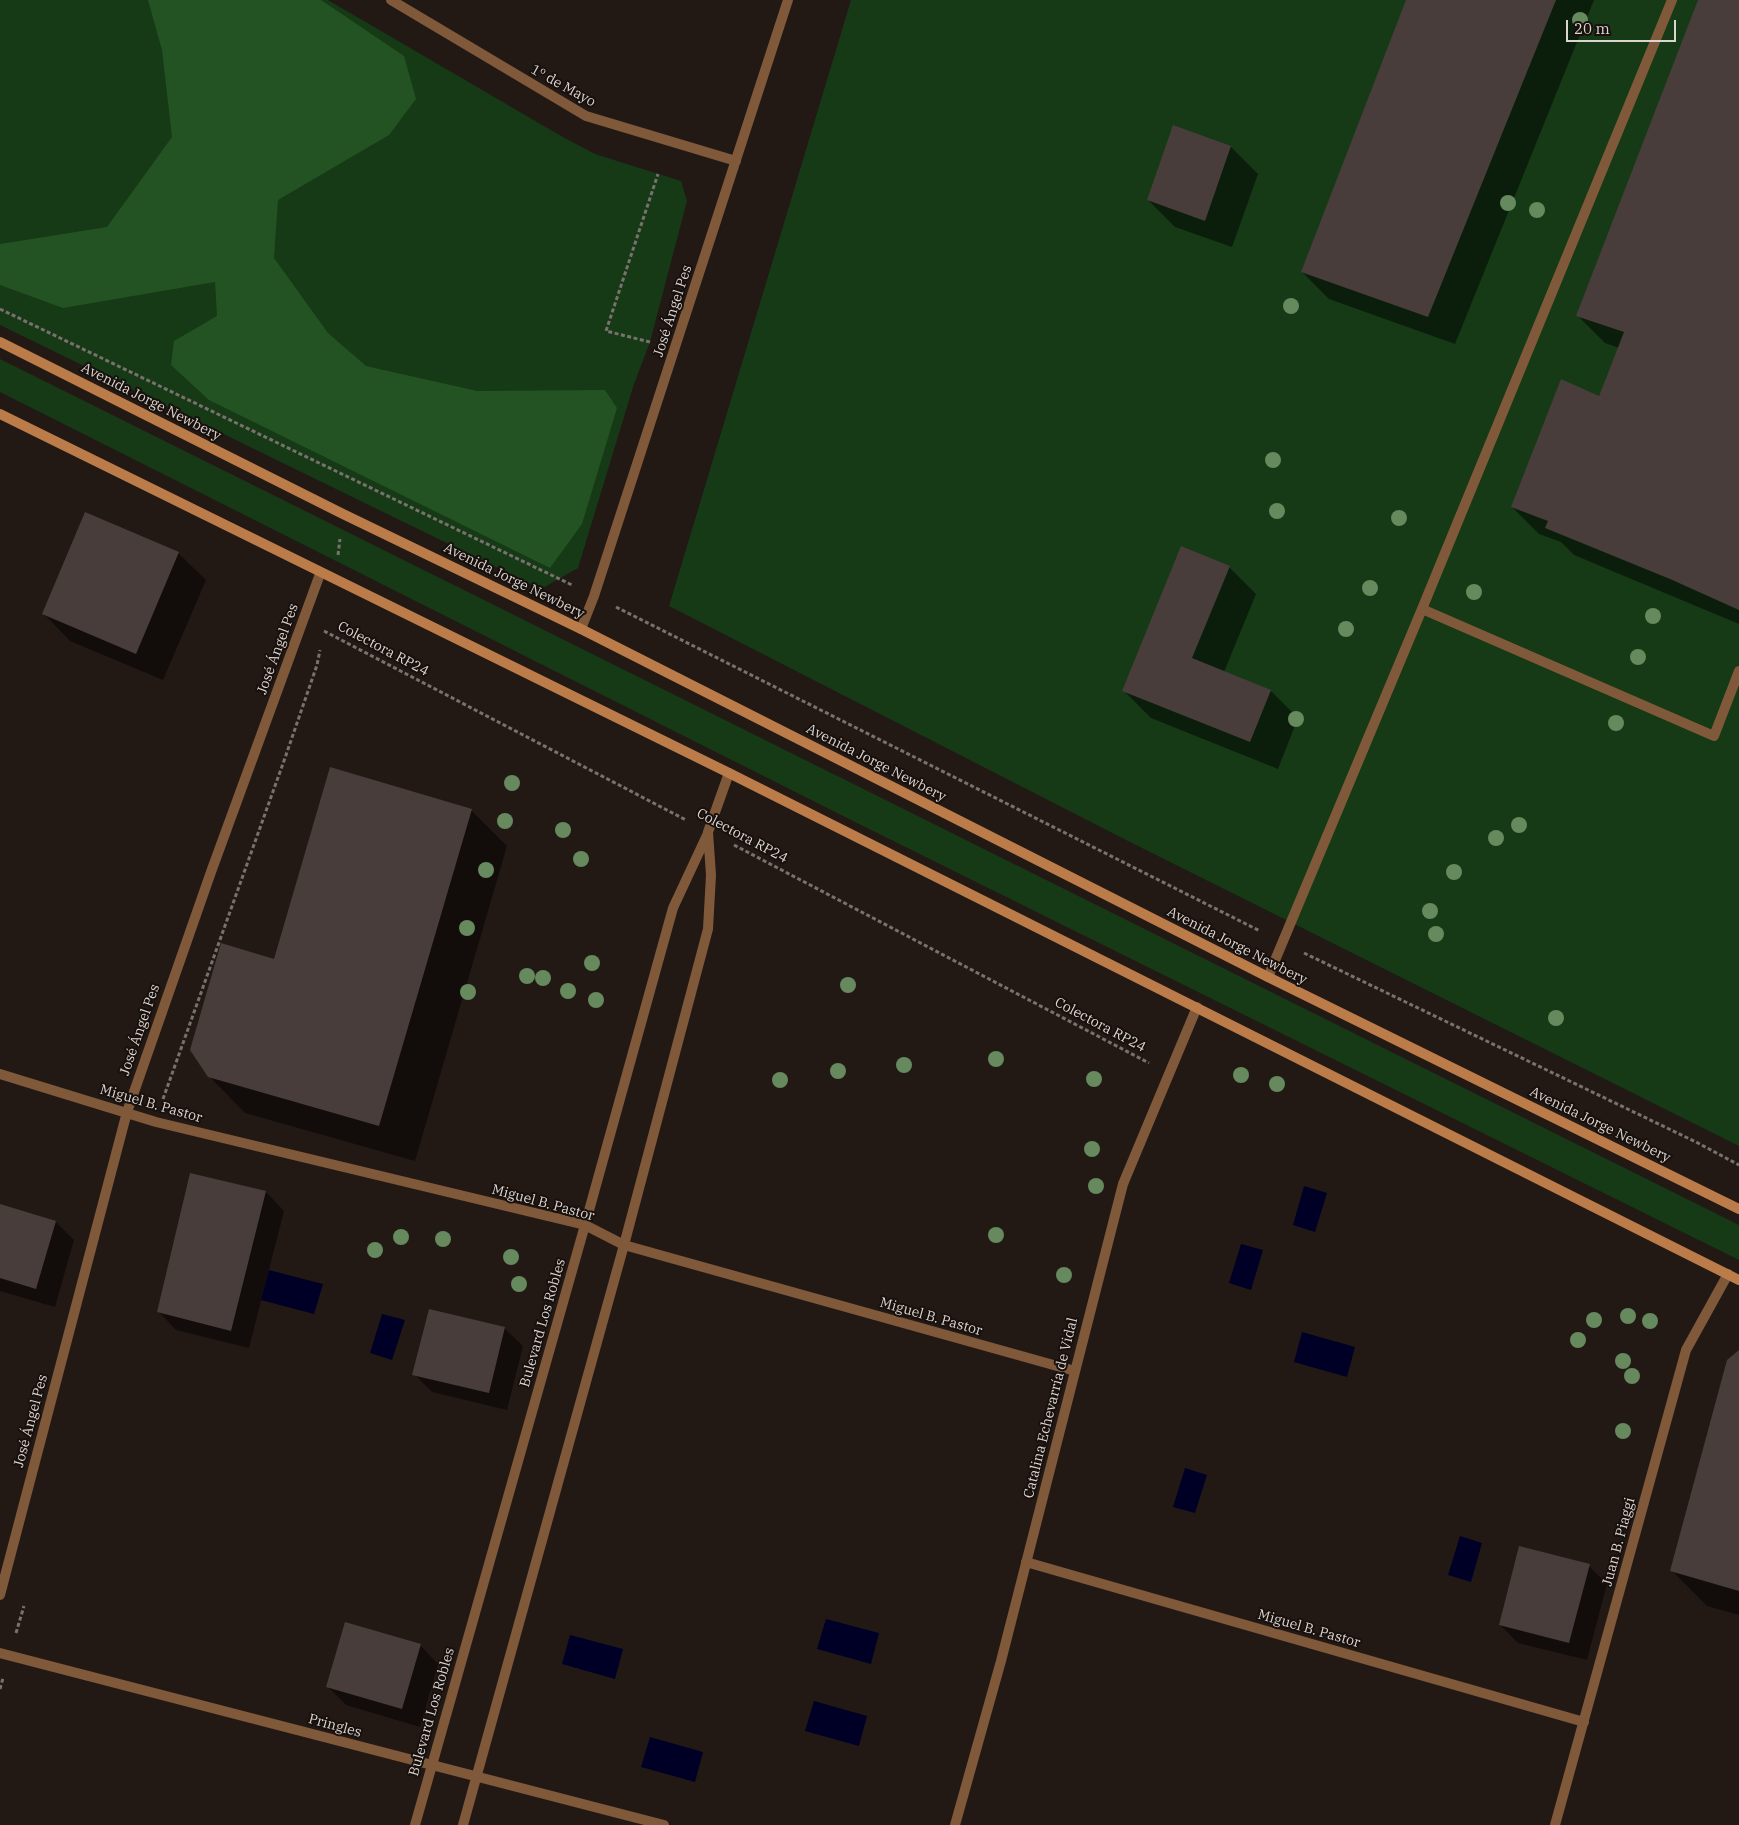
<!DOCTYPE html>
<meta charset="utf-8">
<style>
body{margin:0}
#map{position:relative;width:1739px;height:1825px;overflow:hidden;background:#221915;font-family:"IBM Plex Serif",serif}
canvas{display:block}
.scale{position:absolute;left:1566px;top:20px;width:110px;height:22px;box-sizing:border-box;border:2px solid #dbd5d2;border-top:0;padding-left:6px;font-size:15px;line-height:18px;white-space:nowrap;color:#dbd5d2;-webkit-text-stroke:4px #18100c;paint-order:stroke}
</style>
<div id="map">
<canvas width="1739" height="1825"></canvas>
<div class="scale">20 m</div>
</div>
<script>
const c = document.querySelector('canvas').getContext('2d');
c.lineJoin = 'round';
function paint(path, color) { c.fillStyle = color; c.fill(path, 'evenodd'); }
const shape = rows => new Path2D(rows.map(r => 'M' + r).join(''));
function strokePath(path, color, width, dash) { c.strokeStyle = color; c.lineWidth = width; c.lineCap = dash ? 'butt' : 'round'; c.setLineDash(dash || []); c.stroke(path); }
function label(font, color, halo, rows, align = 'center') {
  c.font = font + ' "IBM Plex Serif",serif'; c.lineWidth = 4; c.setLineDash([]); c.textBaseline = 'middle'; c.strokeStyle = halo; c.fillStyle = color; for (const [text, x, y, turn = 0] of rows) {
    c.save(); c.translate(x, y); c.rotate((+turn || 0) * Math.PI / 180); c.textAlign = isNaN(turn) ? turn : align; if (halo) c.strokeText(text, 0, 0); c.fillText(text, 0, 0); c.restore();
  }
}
const green = shape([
 [0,0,328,0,561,136,595,154,681,181,687,201,650,342,634,384,578,568,541,589,0,325],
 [851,0,1739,0,1739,1146,1130,842,669,606],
 [0,359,1739,1225,1739,1260,861,825,0,392]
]);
const forest = shape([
 [148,0,321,0,404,56,416,99,389,135,278,200,274,258,328,333,366,366,477,391,605,390,617,408,582,524,550,568,209,400,171,365,174,341,217,316,215,282,63,308,0,285,0,244,107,227,172,137,162,50]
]);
const water = shape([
 [1304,1186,1327,1193,1315,1232,1293,1225],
 [1241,1244,1263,1250,1251,1290,1229,1283],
 [269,1270,323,1284,314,1314,261,1300],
 [382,1314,405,1320,392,1360,370,1353],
 [1302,1332,1355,1347,1347,1377,1294,1362],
 [1185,1468,1207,1475,1195,1513,1173,1507],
 [1460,1536,1482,1543,1471,1582,1448,1575],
 [826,1619,879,1633,871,1664,817,1649],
 [570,1635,623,1649,615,1679,562,1664],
 [814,1701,867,1716,859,1746,805,1731],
 [650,1737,703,1752,695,1782,641,1767]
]);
const shadow = shape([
 [1407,0,1594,0,1455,344,1329,299,1302,272],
 [1699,0,1739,0,1739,624,1574,555,1561,542,1539,534,1512,507,1599,397,1619,348,1605,343,1578,316],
 [1231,147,1258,174,1232,247,1175,227,1148,200],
 [178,553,206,580,163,680,70,641,43,613],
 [1229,567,1256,594,1224,672,1271,691,1298,718,1278,769,1151,718,1124,691],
 [471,810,507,846,415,1161,245,1113,209,1076,275,960],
 [191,1174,266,1192,284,1211,249,1348,176,1330,158,1311],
 [0,1206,56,1222,74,1240,55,1307,0,1291],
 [504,1328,523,1346,507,1410,432,1392,414,1374],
 [1739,1352,1739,1615,1707,1606,1671,1570],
 [1589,1566,1607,1584,1587,1660,1518,1643,1500,1625],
 [420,1645,438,1664,420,1727,346,1705,328,1687]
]);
const building = shape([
 [1406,0,1556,0,1428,317,1301,272],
 [1698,0,1739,0,1739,610,1670,579,1545,528,1548,521,1511,507,1561,379,1599,396,1624,332,1576,316],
 [1173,125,1231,146,1205,221,1147,200],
 [85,512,179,552,136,654,42,614],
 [1181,546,1230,566,1192,658,1271,690,1250,742,1122,691],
 [330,767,472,809,379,1126,208,1077,190,1050,221,943,274,959],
 [190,1173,266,1191,231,1331,157,1312],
 [0,1204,56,1221,36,1289,0,1278],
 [429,1309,505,1327,489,1393,412,1375],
 [1739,1350,1739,1591,1670,1571,1727,1360],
 [1519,1546,1590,1564,1569,1643,1499,1625],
 [345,1622,421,1644,402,1709,326,1687]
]);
const path = shape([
 [0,309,572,585],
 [650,342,606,331,658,174],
 [338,555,340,539],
 [616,607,1260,931],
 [324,631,686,820],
 [734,845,1149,1063],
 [1304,953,1696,1142,1739,1165],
 [163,1099,285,758,317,665,320,650],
 [16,1633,24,1606],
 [0,1689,3,1678]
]);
const service = shape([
 [1422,609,1714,736,1739,671],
 [1268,977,1422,609,1672,0]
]);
const minor = shape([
 [391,0,586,116,736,161],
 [581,629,594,596,788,0],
 [0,1074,156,1122,585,1225,624,1245,1075,1371],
 [1026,1562,1584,1722],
 [0,1595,127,1112,211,872,320,574],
 [0,1653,664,1825],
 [415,1825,585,1225,673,908,708,833],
 [463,1825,624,1245,708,929,711,875,708,832,729,773],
 [955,1825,1001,1661,1123,1184,1197,1007],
 [1555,1825,1686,1350,1728,1274]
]);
const secondary = shape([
 [0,342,343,514,581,629,1268,977,1739,1209],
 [0,414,729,773,1739,1280]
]);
const trees = [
 [1580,20],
 [1508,203],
 [1537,210],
 [1291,306],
 [1273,460],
 [1277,511],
 [1399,518],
 [1370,588],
 [1474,592],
 [1653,616],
 [1346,629],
 [1638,657],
 [1296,719],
 [1616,723],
 [512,783],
 [505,821],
 [1519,825],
 [563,830],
 [1496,838],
 [581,859],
 [486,870],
 [1454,872],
 [1430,911],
 [467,928],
 [1436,934],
 [592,963],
 [527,976],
 [543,978],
 [848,985],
 [568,991],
 [468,992],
 [596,1000],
 [1556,1018],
 [996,1059],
 [904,1065],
 [838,1071],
 [1241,1075],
 [1094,1079],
 [780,1080],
 [1277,1084],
 [1092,1149],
 [1096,1186],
 [996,1235],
 [401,1237],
 [443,1239],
 [375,1250],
 [511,1257],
 [1064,1275],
 [519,1284],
 [1628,1316],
 [1594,1320],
 [1650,1321],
 [1578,1340],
 [1623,1361],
 [1632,1376],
 [1623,1431]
];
const streetNames = [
 ["1º de Mayo",563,86,29],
 ["José Ángel Pes",673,311,-72],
 ["Avenida Jorge Newbery",151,402,27],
 ["Avenida Jorge Newbery",514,581,26],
 ["José Ángel Pes",278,649,-70],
 ["Colectora RP24",383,649,28],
 ["Avenida Jorge Newbery",876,763,27],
 ["Colectora RP24",742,836,28],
 ["Avenida Jorge Newbery",1237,946,27],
 ["Colectora RP24",1100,1025,28],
 ["José Ángel Pes",140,1030,-71],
 ["Miguel B. Pastor",151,1104,16],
 ["Avenida Jorge Newbery",1600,1125,26],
 ["Miguel B. Pastor",543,1203,15],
 ["Miguel B. Pastor",931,1317,16],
 ["Bulevard Los Robles",543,1323,-74],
 ["Catalina Echevarría de Vidal",1051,1408,-76],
 ["José Ángel Pes",31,1421,-75],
 ["Juan B. Piaggi",1619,1542,-75],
 ["Miguel B. Pastor",1309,1629,16],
 ["Bulevard Los Robles",432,1712,-74],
 ["Pringles",335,1726,15]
];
paint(green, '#163916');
paint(forest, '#235323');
paint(water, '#000027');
paint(shadow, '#0007');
paint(building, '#483d3b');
strokePath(path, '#79716e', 3, [4, 2.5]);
strokePath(service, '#80593a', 10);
strokePath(minor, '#80593a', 10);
strokePath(secondary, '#bb7c49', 10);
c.fillStyle = '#66895e';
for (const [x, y] of trees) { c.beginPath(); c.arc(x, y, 8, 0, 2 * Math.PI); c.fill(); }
label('14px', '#dbd5d2', '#18100c', streetNames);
</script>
